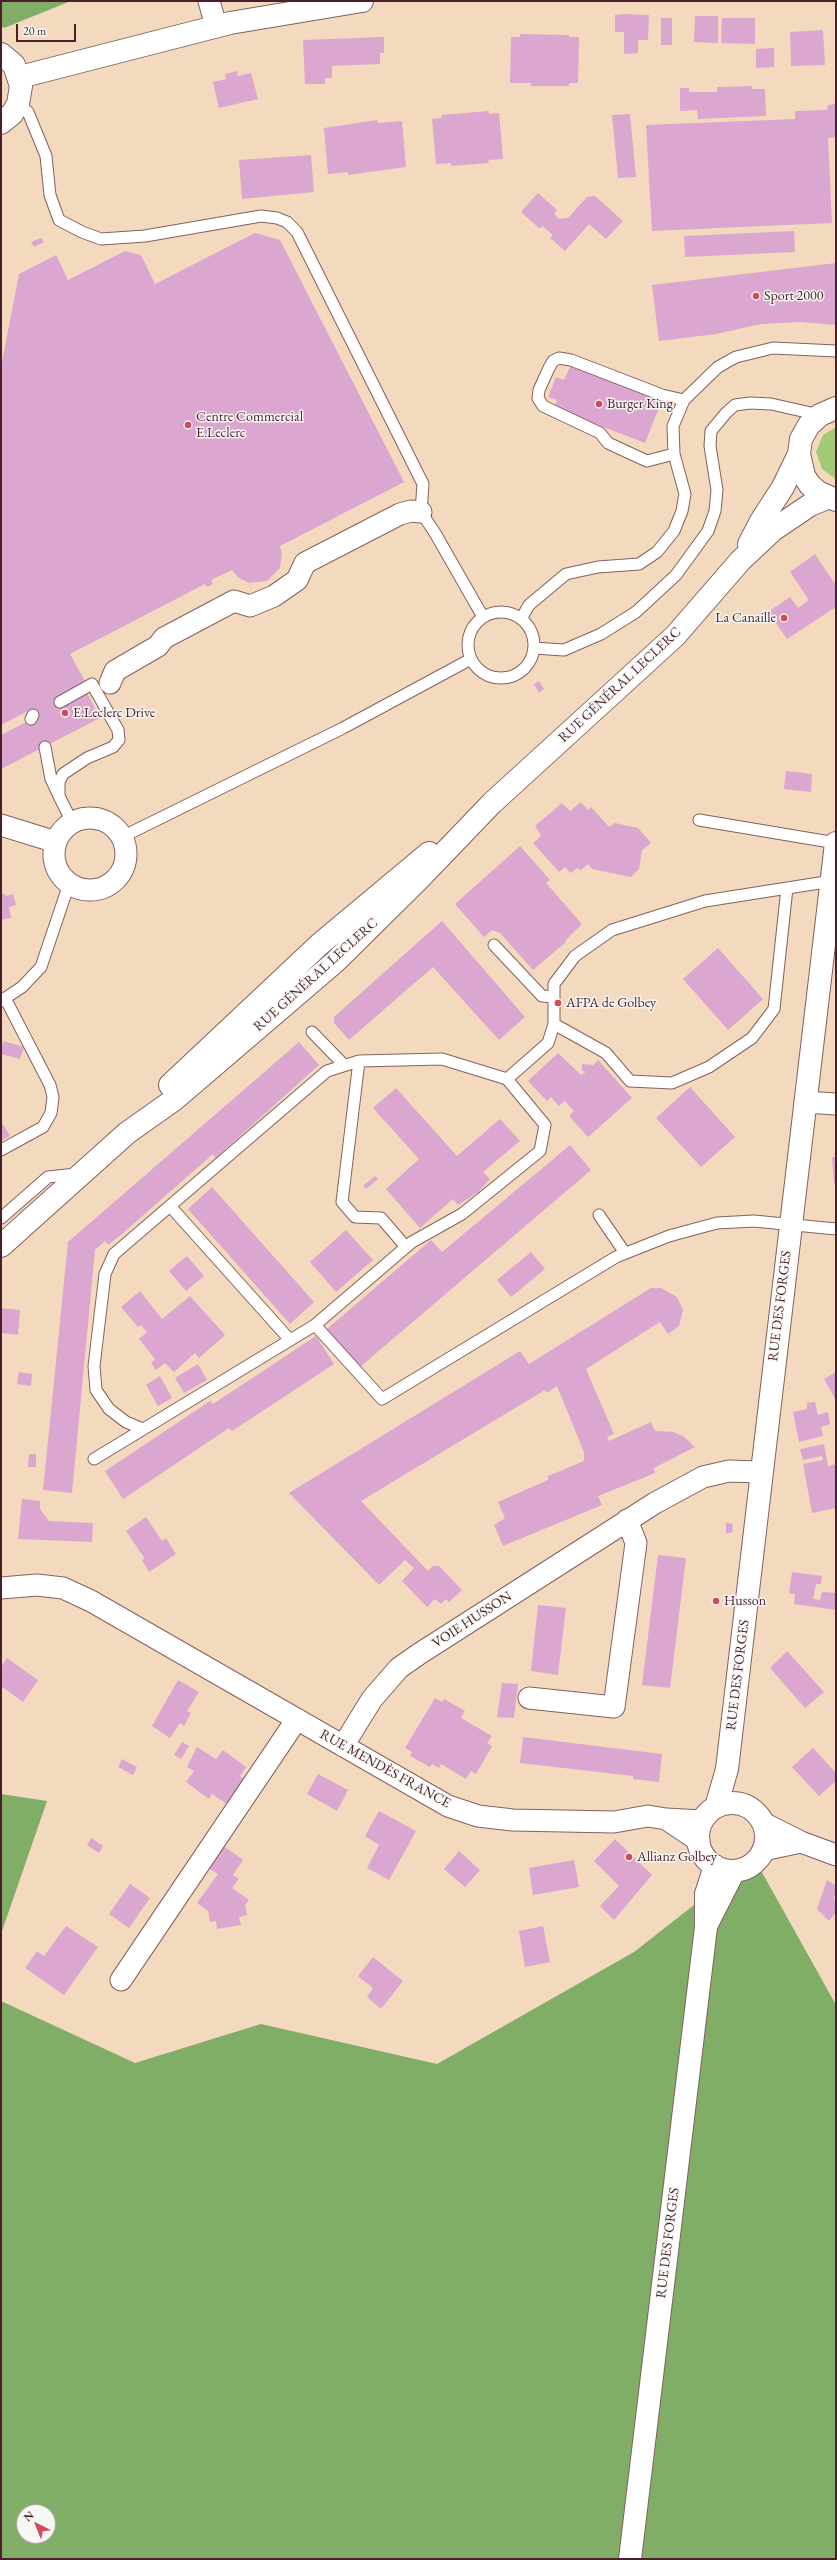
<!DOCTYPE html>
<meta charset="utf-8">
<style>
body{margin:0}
#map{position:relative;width:837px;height:2560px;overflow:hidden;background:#f3dabe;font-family:"EB Garamond",serif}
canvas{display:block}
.frame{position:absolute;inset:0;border:2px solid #4a1f2b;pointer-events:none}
.north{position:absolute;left:16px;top:2504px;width:40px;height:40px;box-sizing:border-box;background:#f6f6f2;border:1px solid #b1a0a2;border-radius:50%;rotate:317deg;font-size:11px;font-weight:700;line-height:16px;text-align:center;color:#4a1f2b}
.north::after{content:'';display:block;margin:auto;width:14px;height:18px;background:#d1495b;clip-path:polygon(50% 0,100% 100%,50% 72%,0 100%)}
.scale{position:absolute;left:16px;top:24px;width:60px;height:18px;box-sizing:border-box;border:2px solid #4a1f2b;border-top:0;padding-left:5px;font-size:12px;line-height:14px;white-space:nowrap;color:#4a1f2b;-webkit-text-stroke:3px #f6f6f2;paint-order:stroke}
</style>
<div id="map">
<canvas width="837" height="2560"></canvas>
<div class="frame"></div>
<div class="north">N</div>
<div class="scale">20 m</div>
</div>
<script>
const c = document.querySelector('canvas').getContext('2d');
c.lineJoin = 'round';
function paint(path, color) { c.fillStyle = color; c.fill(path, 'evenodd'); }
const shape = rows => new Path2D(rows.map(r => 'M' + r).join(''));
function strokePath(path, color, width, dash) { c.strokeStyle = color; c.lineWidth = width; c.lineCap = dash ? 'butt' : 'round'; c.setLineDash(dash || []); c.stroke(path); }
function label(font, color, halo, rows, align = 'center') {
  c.font = font + ' "EB Garamond",serif'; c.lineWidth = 3; c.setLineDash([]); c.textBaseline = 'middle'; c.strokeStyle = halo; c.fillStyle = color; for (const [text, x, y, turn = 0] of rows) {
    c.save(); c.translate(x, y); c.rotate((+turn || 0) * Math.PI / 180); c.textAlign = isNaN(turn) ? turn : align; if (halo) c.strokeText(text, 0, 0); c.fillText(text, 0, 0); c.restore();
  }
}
const green = shape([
 [836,427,836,479,822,469,816,452,823,435]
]);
const forest = shape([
 [1,1,71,1,4,28,1,26],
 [1,1794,47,1801,1,1934],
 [754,1858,836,2005,836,2559,1,2559,1,2001,135,2063,261,2024,437,2064,634,1952],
 [24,2512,48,2512,48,2536,24,2536]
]);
const building = shape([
 [624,14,649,15,648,40,638,40,638,53,624,54,624,32,615,32,615,15],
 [695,16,718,16,718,43,694,42],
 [661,18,672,18,672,45,661,45],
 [722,18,755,18,755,44,721,43],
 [823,30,825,65,791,66,790,32],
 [520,34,569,35,569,37,579,37,578,83,569,83,569,86,531,86,531,83,510,83,511,37,520,37],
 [384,37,384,53,380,53,380,64,332,66,332,78,325,78,325,84,305,84,303,40],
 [774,48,774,67,756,68,756,49],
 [237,71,238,76,251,73,258,99,219,108,213,82,226,79,225,74],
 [752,86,752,89,765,89,766,116,698,119,697,110,680,111,680,88,689,88,689,92,717,92,717,87],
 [836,104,836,137,828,138,832,223,652,231,646,125,795,119,795,111,827,110,828,105],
 [489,111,489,114,499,113,503,159,488,160,489,163,451,166,451,163,436,164,432,119,442,118,441,115],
 [630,114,636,177,618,178,612,115],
 [377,120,378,123,402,121,406,167,348,175,348,172,328,174,324,128],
 [311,155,314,192,242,199,239,160],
 [538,193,557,210,554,214,559,219,568,218,587,197,595,196,623,221,606,239,589,224,565,251,550,238,553,235,542,226,540,229,521,212],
 [794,231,795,252,685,257,684,236],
 [255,233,280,240,404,482,280,546,282,554,280,568,267,581,249,583,239,578,232,570,211,580,213,584,207,587,205,584,70,654,86,683,86,691,100,718,1,769,1,735,34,718,30,710,1,725,1,367,19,274,56,255,68,280,125,251,141,255,155,284],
 [41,238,44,242,34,247,31,242],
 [836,263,836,325,799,322,761,324,716,334,659,341,652,285],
 [571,365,662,400,645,443,554,408,557,400,548,397,556,377,564,380],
 [815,554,836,585,836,607,787,639,768,612,790,597,798,608,809,600,790,572],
 [539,681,544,689,539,693,534,684],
 [786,771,812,774,811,792,784,789],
 [581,802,588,810,591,807,609,827,615,823,638,828,651,843,642,850,639,869,631,877,592,869,588,864,581,870,577,868,571,873,565,867,559,872,533,843,541,836,535,826,562,803,570,811],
 [520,846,550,880,546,883,582,924,565,941,566,942,533,970,500,933,492,930,484,937,455,904],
 [1,892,7,896,13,894,16,905,9,907,11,918,1,920],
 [442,921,525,1017,499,1040,433,967,349,1040,334,1023,334,1017],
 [718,948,763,999,728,1030,683,979],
 [3,1041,24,1047,20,1059,1,1054],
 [299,1042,319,1065,221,1153,223,1155,217,1160,213,1154,122,1234,108,1245,105,1241,95,1250,72,1493,43,1490,68,1242],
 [558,1053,581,1075,586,1072,582,1071,582,1064,593,1065,598,1060,632,1098,588,1137,569,1116,574,1111,565,1101,559,1106,551,1097,547,1101,528,1081],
 [690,1087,735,1137,701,1167,656,1118],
 [396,1088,457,1156,500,1119,520,1141,483,1172,490,1179,478,1192,458,1205,453,1199,420,1228,386,1189,419,1159,373,1108],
 [1,1121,10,1136,1,1141],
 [570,1145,591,1170,360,1367,327,1329,431,1240,442,1252],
 [832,1157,836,1157,836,1183,834,1183],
 [375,1176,378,1179,366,1189,363,1186],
 [212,1187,314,1302,290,1324,188,1209],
 [346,1230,373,1260,336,1292,310,1262],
 [531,1252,545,1269,511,1297,497,1280],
 [187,1256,204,1276,186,1291,169,1271],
 [651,1288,661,1288,677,1297,683,1310,679,1326,668,1334,660,1322,586,1369,614,1434,607,1437,609,1441,651,1422,655,1431,673,1432,683,1436,695,1447,654,1468,655,1473,598,1496,602,1505,503,1546,494,1525,505,1518,498,1502,548,1480,548,1476,584,1461,584,1452,557,1386,547,1393,545,1390,361,1501,428,1571,433,1566,439,1566,462,1590,449,1602,446,1599,441,1604,435,1599,427,1607,402,1581,414,1568,405,1560,379,1585,289,1493,520,1351,529,1364],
 [140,1291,162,1319,190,1296,225,1335,199,1358,195,1353,174,1372,165,1363,156,1370,151,1363,155,1359,139,1339,147,1332,141,1325,138,1327,121,1307],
 [1,1308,20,1310,18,1335,1,1333],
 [316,1336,334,1364,232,1431,229,1428,123,1499,105,1471,210,1401,213,1404],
 [198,1364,207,1380,184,1393,175,1378],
 [19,1372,32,1374,31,1386,17,1384],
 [836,1372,836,1400,824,1379],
 [160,1376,172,1398,158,1406,146,1385],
 [815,1402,818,1415,828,1412,830,1424,821,1427,823,1436,799,1442,793,1412,807,1409,807,1403],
 [824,1444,828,1466,836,1464,836,1508,812,1513,803,1464,823,1460,822,1456,803,1460,800,1449],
 [29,1454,36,1454,36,1467,28,1467],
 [22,1499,40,1501,40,1509,49,1521,93,1523,92,1542,18,1539],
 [146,1517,162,1541,166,1538,176,1554,149,1572,142,1560,145,1559,126,1531],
 [726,1523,733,1524,732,1533,726,1533],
 [658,1555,686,1558,670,1688,642,1685],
 [792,1572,822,1576,821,1584,816,1584,813,1599,820,1600,822,1592,836,1593,836,1610,794,1604,795,1594,789,1593],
 [538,1605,566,1608,558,1675,531,1671],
 [787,1651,824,1692,805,1708,770,1668],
 [7,1658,38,1680,23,1702,1,1686,1,1667],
 [178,1680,199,1692,187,1711,191,1713,184,1726,180,1723,170,1738,152,1726],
 [502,1683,518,1684,514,1718,497,1717],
 [435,1698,442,1702,444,1699,465,1711,461,1718,492,1736,487,1743,492,1746,476,1774,471,1771,466,1779,441,1764,439,1768,432,1764,430,1767,410,1756,412,1752,405,1748],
 [523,1737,662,1754,659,1782,633,1779,633,1776,520,1763],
 [182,1742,189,1746,181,1759,174,1755],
 [197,1747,216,1759,223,1750,246,1767,240,1776,246,1781,230,1806,212,1794,209,1799,186,1782,194,1771,187,1767],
 [813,1748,836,1773,836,1781,819,1796,792,1767],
 [122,1759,137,1767,133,1775,118,1767],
 [318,1774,348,1790,337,1811,307,1794],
 [379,1811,416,1831,389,1880,367,1868,379,1845,365,1836],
 [91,1838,103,1846,99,1853,87,1845],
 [615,1839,652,1875,614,1920,600,1906,619,1886,594,1861],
 [222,1845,243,1860,233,1875,239,1879,232,1888,249,1900,245,1905,247,1915,239,1917,241,1925,217,1929,216,1921,210,1922,208,1911,197,1903,218,1874,206,1867],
 [459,1851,480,1870,465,1887,444,1869],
 [574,1860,579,1887,533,1895,529,1868],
 [827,1880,836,1886,834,1900,836,1902,836,1912,829,1921,817,1909],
 [130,1884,150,1898,129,1928,109,1914],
 [66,1926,98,1947,64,1995,25,1968,37,1951,44,1956],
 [543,1926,550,1962,525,1967,519,1931],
 [373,1957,403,1981,381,2009,367,1997,373,1988,358,1976]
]);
const lane = shape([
 [18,104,28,112,46,156,50,195,59,220,82,232,101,239,145,236,261,216,277,218,287,222,297,232,423,484,421,512,435,533,483,617],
 [674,454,647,461,636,456,608,443,600,433,543,406,538,398,539,390,549,368,553,361,559,358,571,360,662,395,684,400],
 '468 645a33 33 0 1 1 66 0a33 33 0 1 1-66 0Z',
 [521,619,529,605,566,574,598,567,639,564,657,552,674,531,682,511,685,494,674,454,673,426,684,400,718,367,736,357,773,348,836,351],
 [534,648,564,650,601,634,636,612,676,575,708,531,715,511,717,490,710,446,711,431,726,413,735,405,750,403,771,404,820,415],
 [31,719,33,715],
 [45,747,51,779,59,796,59,782,63,774,87,758,113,747,119,740,118,730,92,684,60,702],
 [59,796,72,822],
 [699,820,836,843],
 [122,837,343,728,471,659],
 [494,945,542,996,554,997],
 [1,1001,22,987,41,967,69,884],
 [554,1024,606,1053,630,1081,672,1083,709,1067,752,1038,774,1009,787,888],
 [312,1032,344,1065],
 [359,1061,342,1202,355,1217,381,1218,406,1247],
 [1,1150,43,1127,51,1113,53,1097,50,1085,5,998],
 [170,1206,290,1340],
 [599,1215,625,1253],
 [1,1218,48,1177,76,1174],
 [315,1325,382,1399,616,1257,669,1236,717,1223,754,1221,836,1229],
 [143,1429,126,1422,109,1409,96,1390,94,1366,105,1274,114,1254,327,1071,359,1061,442,1059,507,1079],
 [94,1459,315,1325,412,1242,462,1214,540,1151,545,1125,507,1079,548,1043,554,1024,554,984,575,956,612,930,705,901,832,881]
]);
const street = shape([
 [209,1,216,26],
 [110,683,115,671,158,646,164,638,234,601,250,606,274,596,297,580,305,563,400,514,411,511,421,512],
 '54 854a36 36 0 1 1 72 0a36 36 0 1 1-72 0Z',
 [1,825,56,842],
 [805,1102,836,1104],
 [1,1588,37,1585,63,1588,91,1601,448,1806,478,1816,513,1820,614,1822,648,1816,666,1819],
 [529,1698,614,1707,636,1543,627,1520],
 [343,1746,372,1699,399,1668,419,1654,655,1503,703,1477,729,1471,760,1472],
 [763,1823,801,1842,836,1855],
 [699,1841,666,1819,702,1821],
 [763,1850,801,1842],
 [121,1980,297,1719]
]);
const secondary = shape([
 [1,54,14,65,21,86,18,104,12,114,1,123],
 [20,77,230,23,362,1],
 '698 1837a34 34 0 1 1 68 0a34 34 0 1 1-68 0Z',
 [716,1807,727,1769,836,843],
 [706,1926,734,1871],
 [630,2559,706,1927,706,1894,715,1866]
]);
const primary = shape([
 [836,408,820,415,809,425,801,439,799,454,804,476,810,485,818,492,836,500],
 [749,544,761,521,783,487,799,454],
 [170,1085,320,944,429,853],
 [1,1246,127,1133,175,1099,335,962,420,878,492,803,675,636,741,560,773,530,810,505,827,498]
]);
const markers = [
 [756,296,4,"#d1495b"],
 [599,404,4,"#d1495b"],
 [188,425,4,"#d1495b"],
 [784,618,4,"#d1495b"],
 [65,713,4,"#d1495b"],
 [558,1003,4,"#d1495b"],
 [716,1601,4,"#d1495b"],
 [629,1857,4,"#d1495b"]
];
const poiNames = [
 ["Sport 2000",764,296],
 ["Burger King",607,404],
 ["Centre Commercial",196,417],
 ["E.Leclerc",196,433],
 ["La Canaille",776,618,"right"],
 ["E.Leclerc Drive",73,713],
 ["AFPA de Golbey",566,1003],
 ["Husson",724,1601],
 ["Allianz Golbey",637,1857]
];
const streetNames = [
 ["RUE GÉNÉRAL LECLERC",620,685,-43],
 ["RUE GÉNÉRAL LECLERC",316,975,-42],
 ["RUE DES FORGES",780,1306,-83],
 ["VOIE HUSSON",472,1620,-33],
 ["RUE DES FORGES",738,1675,-83],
 ["RUE MENDÈS FRANCE",385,1769,29],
 ["RUE DES FORGES",668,2243,-83]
];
paint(green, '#a1ca76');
paint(forest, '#80ae67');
paint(building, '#dba6cf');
strokePath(lane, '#85605e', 13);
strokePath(street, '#85605e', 23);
strokePath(secondary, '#85605e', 24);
strokePath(primary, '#85605e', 24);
strokePath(lane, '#fff', 11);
strokePath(street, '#fff', 21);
strokePath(secondary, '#fff', 22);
strokePath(primary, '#fff', 22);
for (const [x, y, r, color] of markers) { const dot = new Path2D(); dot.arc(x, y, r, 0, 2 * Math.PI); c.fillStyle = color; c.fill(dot); strokePath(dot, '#f6f6f2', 1.5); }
label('14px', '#4a1f2b', '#f6f6f2', poiNames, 'left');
label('14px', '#4a1f2b', '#f6f6f2', streetNames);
</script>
